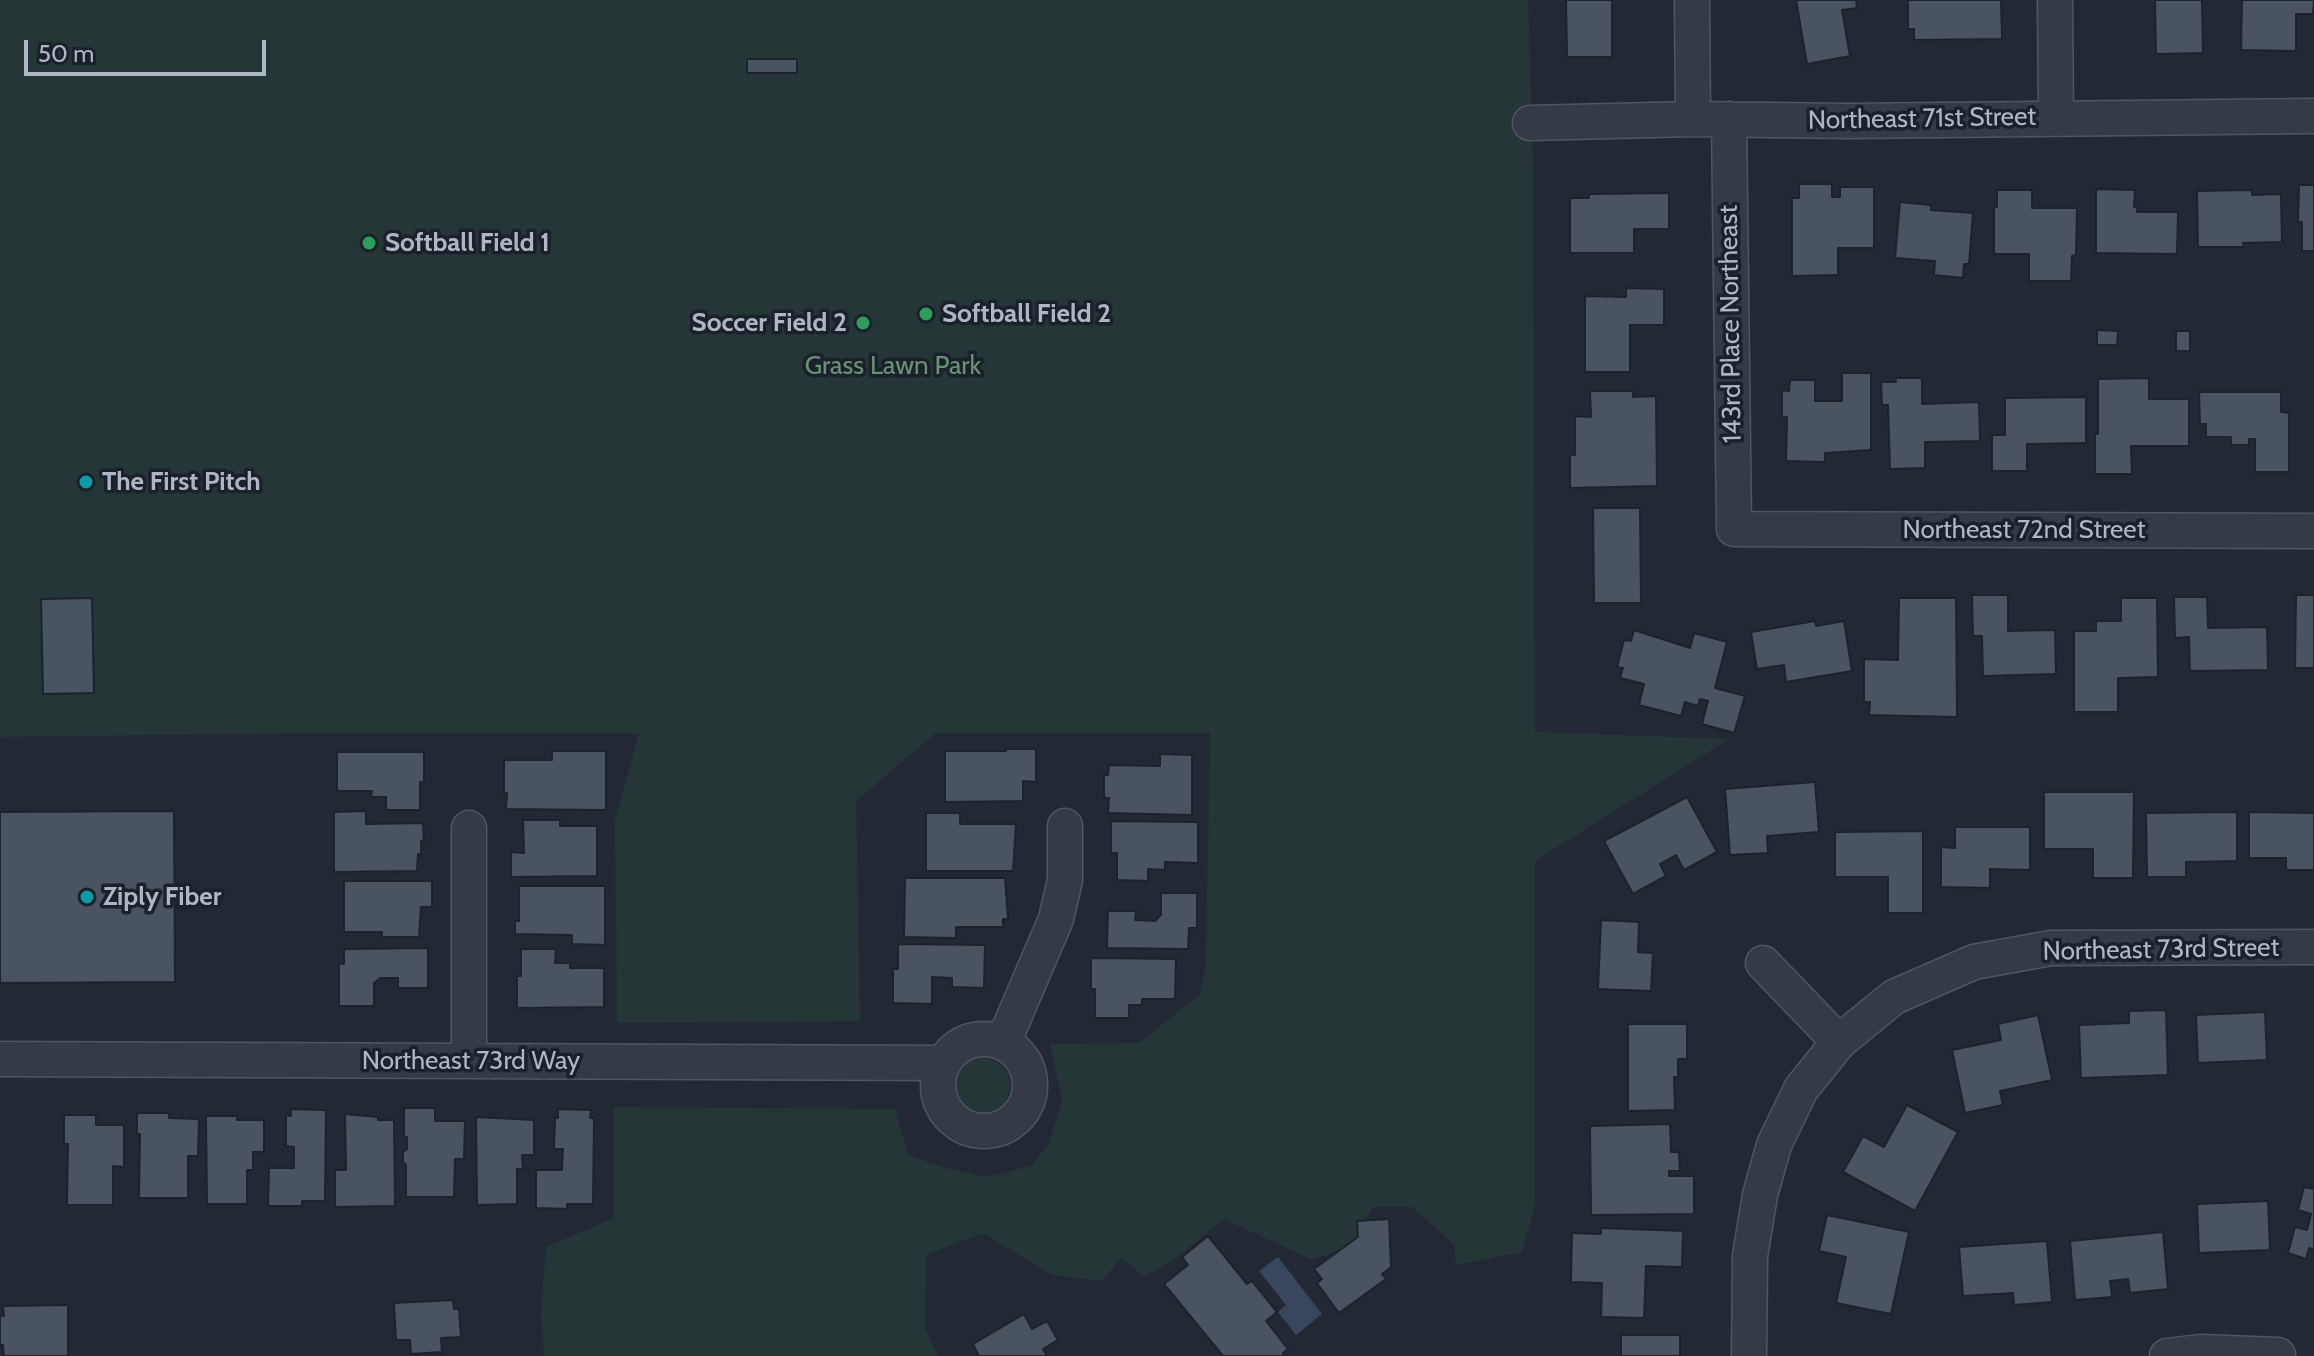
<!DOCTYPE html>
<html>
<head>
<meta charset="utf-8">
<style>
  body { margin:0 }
  #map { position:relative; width:2314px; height:1356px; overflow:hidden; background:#222935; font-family:Cabin,sans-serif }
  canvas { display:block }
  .scale { position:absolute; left:24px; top:40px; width:242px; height:36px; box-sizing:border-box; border:4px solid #afb6c3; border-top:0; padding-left:10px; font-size:24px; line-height:28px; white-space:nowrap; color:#afb6c3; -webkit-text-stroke:6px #1a212a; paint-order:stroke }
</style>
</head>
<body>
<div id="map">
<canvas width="2314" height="1356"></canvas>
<div class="scale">50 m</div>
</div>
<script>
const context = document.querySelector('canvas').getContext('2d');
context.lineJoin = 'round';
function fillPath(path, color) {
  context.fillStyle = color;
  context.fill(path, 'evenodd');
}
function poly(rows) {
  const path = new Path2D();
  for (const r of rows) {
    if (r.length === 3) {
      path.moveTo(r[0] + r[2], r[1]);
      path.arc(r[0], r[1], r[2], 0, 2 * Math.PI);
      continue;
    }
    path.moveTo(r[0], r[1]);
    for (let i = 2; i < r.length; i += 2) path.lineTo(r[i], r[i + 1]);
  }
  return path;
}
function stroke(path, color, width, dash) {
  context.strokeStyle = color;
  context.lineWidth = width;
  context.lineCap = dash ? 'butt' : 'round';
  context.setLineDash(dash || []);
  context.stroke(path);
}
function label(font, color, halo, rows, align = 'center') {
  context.font = font + ' Cabin,sans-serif';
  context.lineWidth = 7;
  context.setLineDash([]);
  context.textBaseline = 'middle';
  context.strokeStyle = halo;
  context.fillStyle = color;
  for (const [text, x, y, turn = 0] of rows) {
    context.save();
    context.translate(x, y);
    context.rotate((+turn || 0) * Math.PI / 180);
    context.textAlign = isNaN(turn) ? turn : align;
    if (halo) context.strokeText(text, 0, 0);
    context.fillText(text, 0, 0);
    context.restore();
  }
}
fillPath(poly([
  [0,0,1528,0,1533,169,1535,732,1729,739,1535,861,1535,1206,1522,1252,1456,1265,1455,1246,1412,1207,1372,1207,1356,1244,1312,1260,1224,1219,1175,1259,1144,1277,1121,1258,1102,1281,1052,1275,983,1233,926,1255,925,1327,938,1356,544,1356,541,1313,546,1247,614,1218,614,1107,895,1109,908,1155,945,1168,987,1177,1031,1166,1049,1143,1062,1100,1050,1044,1139,1043,1200,994,1206,964,1210,733,936,733,856,801,860,1021,617,1023,615,820,639,733,299,733,0,737],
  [982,1086,28]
]), '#253637');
fillPath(poly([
  [1278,1257,1322,1314,1296,1335,1278,1312,1286,1305,1259,1271]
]), '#38475d');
const building = poly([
  [1566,0,1612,0,1612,57,1567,57,1566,0],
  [1796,0,1856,0,1857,8,1842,10,1850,56,1807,64,1796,0],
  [1908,0,2001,0,2002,39,1914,40,1914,29,1908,29,1908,0],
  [2155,0,2202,0,2203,53,2156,54,2155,0],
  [2242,0,2314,0,2313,14,2296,14,2296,51,2241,50,2242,0],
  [747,59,797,59,797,73,747,73,747,59],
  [1799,184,1832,184,1832,197,1840,197,1840,187,1874,187,1874,248,1838,248,1838,275,1792,276,1792,198,1799,198,1799,184],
  [2299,185,2314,185,2314,251,2302,251,2302,222,2298,222,2299,185],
  [2096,189,2135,190,2134,207,2137,207,2137,212,2178,212,2177,254,2096,253,2096,189],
  [1997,190,2032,190,2032,208,2077,208,2076,255,2072,256,2071,281,2029,281,2029,254,1994,254,1994,207,1997,207,1997,190],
  [2252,190,2252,195,2281,194,2282,242,2243,243,2244,247,2198,247,2197,191,2252,190],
  [1669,193,1669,229,1634,229,1634,253,1570,253,1570,198,1589,198,1589,194,1669,193],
  [1900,202,1931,205,1931,210,1973,213,1969,264,1964,264,1963,278,1934,275,1935,261,1895,258,1900,202],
  [1626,288,1664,289,1664,325,1630,325,1630,372,1585,372,1585,296,1626,297,1626,288],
  [2097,330,2118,331,2117,345,2097,345,2097,330],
  [2176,331,2190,331,2190,351,2176,351,2176,331],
  [1842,373,1871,373,1871,450,1825,453,1825,462,1786,461,1787,417,1782,417,1782,390,1789,391,1790,380,1815,380,1815,401,1842,401,1842,373],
  [1895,378,1922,378,1922,404,1979,402,1980,441,1925,442,1925,468,1890,469,1888,405,1882,405,1881,382,1896,382,1895,378],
  [2149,378,2149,399,2189,399,2189,446,2131,446,2132,474,2095,474,2095,434,2098,434,2098,379,2149,378],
  [1590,391,1633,391,1633,397,1656,396,1657,486,1570,488,1570,455,1575,455,1575,416,1591,417,1590,391],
  [2199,392,2281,392,2281,412,2289,413,2289,472,2255,472,2255,439,2249,439,2249,445,2231,445,2231,437,2206,437,2206,424,2200,424,2199,392],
  [2086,397,2086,443,2027,444,2027,471,1992,471,1992,435,2005,435,2005,398,2086,397],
  [1593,508,1640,508,1641,603,1594,603,1593,508],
  [1972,595,2008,595,2008,631,2055,630,2056,674,1983,676,1982,636,1973,636,1972,595],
  [2296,595,2314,595,2314,668,2295,668,2296,595],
  [2174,597,2207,597,2208,628,2267,627,2268,670,2190,671,2189,637,2175,638,2174,597],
  [92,598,94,693,43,694,41,599,92,598],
  [1899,598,1956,598,1957,717,1869,715,1870,702,1864,702,1864,659,1898,660,1899,598],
  [2121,598,2157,598,2158,677,2118,678,2118,712,2074,712,2074,631,2096,631,2096,621,2121,621,2121,598],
  [1815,621,1816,626,1844,621,1852,671,1786,682,1784,665,1757,669,1751,632,1815,621],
  [1634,630,1690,648,1694,633,1727,642,1715,688,1745,696,1734,733,1702,724,1708,701,1700,699,1698,706,1685,702,1681,716,1639,705,1644,684,1620,678,1623,668,1617,667,1624,640,1631,641,1634,630],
  [1006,749,1036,749,1036,782,1023,781,1023,801,945,802,945,751,1006,751,1006,749],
  [552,751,606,751,606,810,506,809,507,793,504,793,504,760,552,760,552,751],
  [337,752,424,752,424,782,420,782,420,810,386,810,386,797,371,797,372,791,337,791,337,752],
  [1160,754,1192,755,1192,815,1108,813,1109,798,1104,798,1104,775,1108,775,1109,765,1160,766,1160,754],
  [1815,782,1819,832,1767,836,1768,853,1730,855,1725,789,1815,782],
  [2044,792,2134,792,2133,878,2093,878,2093,849,2044,849,2044,792],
  [1687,797,1717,852,1684,870,1676,855,1660,864,1666,876,1633,894,1604,841,1687,797],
  [174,811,175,982,0,983,0,812,174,811],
  [366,811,366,824,423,823,424,842,421,841,421,854,418,854,417,871,334,872,334,812,366,811],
  [2237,812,2237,861,2186,862,2186,877,2147,877,2146,813,2237,812],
  [2249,812,2314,813,2314,870,2286,870,2286,858,2249,858,2249,812],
  [926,813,960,813,960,824,1016,824,1013,871,926,871,926,813],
  [523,820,560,820,560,826,597,826,597,876,511,877,511,852,524,853,523,820],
  [1111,821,1198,822,1198,863,1165,862,1165,870,1148,869,1148,881,1117,880,1117,853,1111,853,1111,821],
  [1955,827,2030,827,2030,870,1990,869,1990,888,1941,887,1941,847,1955,848,1955,827],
  [1923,831,1923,913,1888,913,1888,877,1835,877,1835,832,1923,831],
  [905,878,1005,878,1008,919,1003,919,1003,927,956,927,956,938,904,937,905,878],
  [344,881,432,881,432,907,421,907,419,937,382,937,382,932,344,932,344,881],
  [519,886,605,886,605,945,572,944,572,935,515,934,515,921,519,921,519,886],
  [1161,893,1197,893,1197,928,1189,928,1188,949,1107,948,1108,911,1136,911,1135,920,1155,921,1161,915,1161,893],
  [1601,920,1639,922,1638,952,1653,953,1651,991,1598,989,1601,920],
  [898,944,985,945,984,988,952,987,952,978,932,977,932,1004,893,1003,893,969,898,969,898,944],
  [428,948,428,988,398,988,398,978,380,978,374,983,374,1006,339,1006,339,963,344,964,344,949,428,948],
  [521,949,556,949,555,963,570,963,570,968,604,968,604,1007,517,1008,517,976,521,976,521,949],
  [1091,958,1176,959,1175,999,1142,999,1142,1005,1129,1005,1129,1018,1095,1018,1095,989,1091,989,1091,958],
  [2166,1010,2168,1075,2081,1078,2079,1025,2129,1023,2129,1011,2166,1010],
  [2265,1012,2267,1060,2198,1063,2196,1015,2265,1012],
  [2038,1015,2052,1080,2000,1091,2003,1105,1965,1113,1952,1050,2001,1040,1998,1024,2038,1015],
  [1628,1024,1687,1024,1687,1059,1678,1059,1678,1077,1674,1077,1675,1110,1628,1111,1628,1024],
  [1907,1105,1958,1132,1915,1211,1843,1172,1863,1136,1884,1147,1907,1105],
  [404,1108,435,1108,435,1121,465,1121,464,1159,455,1159,454,1197,406,1197,406,1165,403,1162,403,1152,407,1149,407,1137,404,1137,404,1108],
  [291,1109,326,1110,325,1201,302,1201,302,1206,268,1206,269,1168,294,1168,294,1147,286,1146,286,1115,291,1116,291,1109],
  [558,1109,591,1110,590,1118,594,1118,593,1204,567,1204,567,1209,536,1208,536,1170,562,1170,563,1149,554,1149,555,1118,558,1118,558,1109],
  [137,1113,169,1113,169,1118,199,1119,198,1156,188,1156,188,1198,139,1198,140,1134,137,1134,137,1113],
  [345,1114,378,1117,378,1120,394,1120,395,1206,335,1207,335,1170,346,1170,345,1114],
  [64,1115,96,1115,96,1125,124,1125,124,1167,113,1166,113,1205,67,1205,68,1144,64,1144,64,1115],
  [206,1116,237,1116,237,1120,264,1120,264,1152,253,1152,253,1170,247,1170,247,1204,207,1204,206,1116],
  [476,1117,534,1120,534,1155,522,1155,523,1169,517,1169,517,1204,477,1205,476,1117],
  [1670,1124,1671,1152,1679,1152,1680,1171,1669,1171,1669,1176,1694,1176,1694,1214,1591,1215,1590,1126,1670,1124],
  [2304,1187,2314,1189,2314,1250,2309,1248,2306,1259,2288,1253,2295,1227,2307,1230,2311,1214,2298,1210,2304,1187],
  [2268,1201,2270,1250,2199,1253,2197,1204,2268,1201],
  [1827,1215,1909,1232,1891,1314,1836,1303,1846,1257,1819,1251,1827,1215],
  [1389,1219,1391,1267,1382,1274,1386,1279,1339,1313,1317,1283,1322,1279,1314,1269,1358,1237,1357,1221,1389,1219],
  [1601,1228,1683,1231,1682,1267,1646,1266,1644,1318,1601,1317,1602,1283,1571,1282,1572,1233,1601,1234,1601,1228],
  [2163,1232,2168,1289,2130,1293,2128,1279,2110,1281,2112,1297,2075,1300,2070,1241,2163,1232],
  [1208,1236,1247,1284,1252,1281,1277,1312,1266,1321,1288,1349,1283,1353,1284,1356,1223,1356,1164,1284,1188,1265,1182,1257,1208,1236],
  [2047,1241,2052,1302,2014,1305,2013,1293,1963,1296,1959,1247,2047,1241],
  [453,1300,454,1309,459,1309,461,1337,441,1338,442,1352,411,1354,410,1340,396,1340,394,1303,453,1300],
  [68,1305,68,1356,4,1356,3,1345,0,1345,0,1316,4,1316,3,1306,68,1305],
  [1024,1314,1032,1329,1047,1321,1058,1340,1043,1349,1047,1356,979,1356,973,1344,1024,1314],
  [1621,1335,1680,1335,1680,1356,1621,1356,1621,1335]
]);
fillPath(building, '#4a5361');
stroke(building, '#1c232c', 2);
const minor = poly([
  [1692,0,1693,119],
  [2055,0,2056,118],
  [1729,119,1734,529,2314,531],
  [1530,123,1693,119,1848,121,2314,116],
  [469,828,469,1061],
  [984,1085,46],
  [1839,1042,1894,997,1974,962,2051,948,2314,947],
  [1003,1043,1056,919,1065,880,1065,826],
  [0,1059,943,1063],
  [1749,1356,1750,1256,1760,1195,1774,1145,1801,1089,1839,1042,1763,963],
  [2167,1356,2200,1352,2278,1355]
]);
stroke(minor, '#4f5661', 37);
stroke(minor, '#353b46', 34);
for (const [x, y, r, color] of [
  [369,243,8,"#2e9e5b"],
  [926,314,8,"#2e9e5b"],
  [863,323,8,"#2e9e5b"],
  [86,482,8,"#0f9aa8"],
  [87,897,8,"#0f9aa8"]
]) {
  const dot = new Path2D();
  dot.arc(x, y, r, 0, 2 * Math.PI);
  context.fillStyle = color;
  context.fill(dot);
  stroke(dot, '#1a212a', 3);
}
label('26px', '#afb6c3', '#1a212a', [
  ["Northeast 71st Street",1922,119,-1],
  ["143rd Place Northeast",1731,324,-91],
  ["Northeast 72nd Street",2024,530],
  ["Northeast 73rd Street",2161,950,-1],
  ["Northeast 73rd Way",471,1061]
]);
label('bold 26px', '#afb6c3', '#1a212a', [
  ["Softball Field 1",385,243],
  ["Softball Field 2",942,314],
  ["Soccer Field 2",847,323,"right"],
  ["The First Pitch",102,482],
  ["Ziply Fiber",103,897]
], 'left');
label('26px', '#699173', '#1a212a', [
  ["Grass Lawn Park",893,366]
]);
</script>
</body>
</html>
